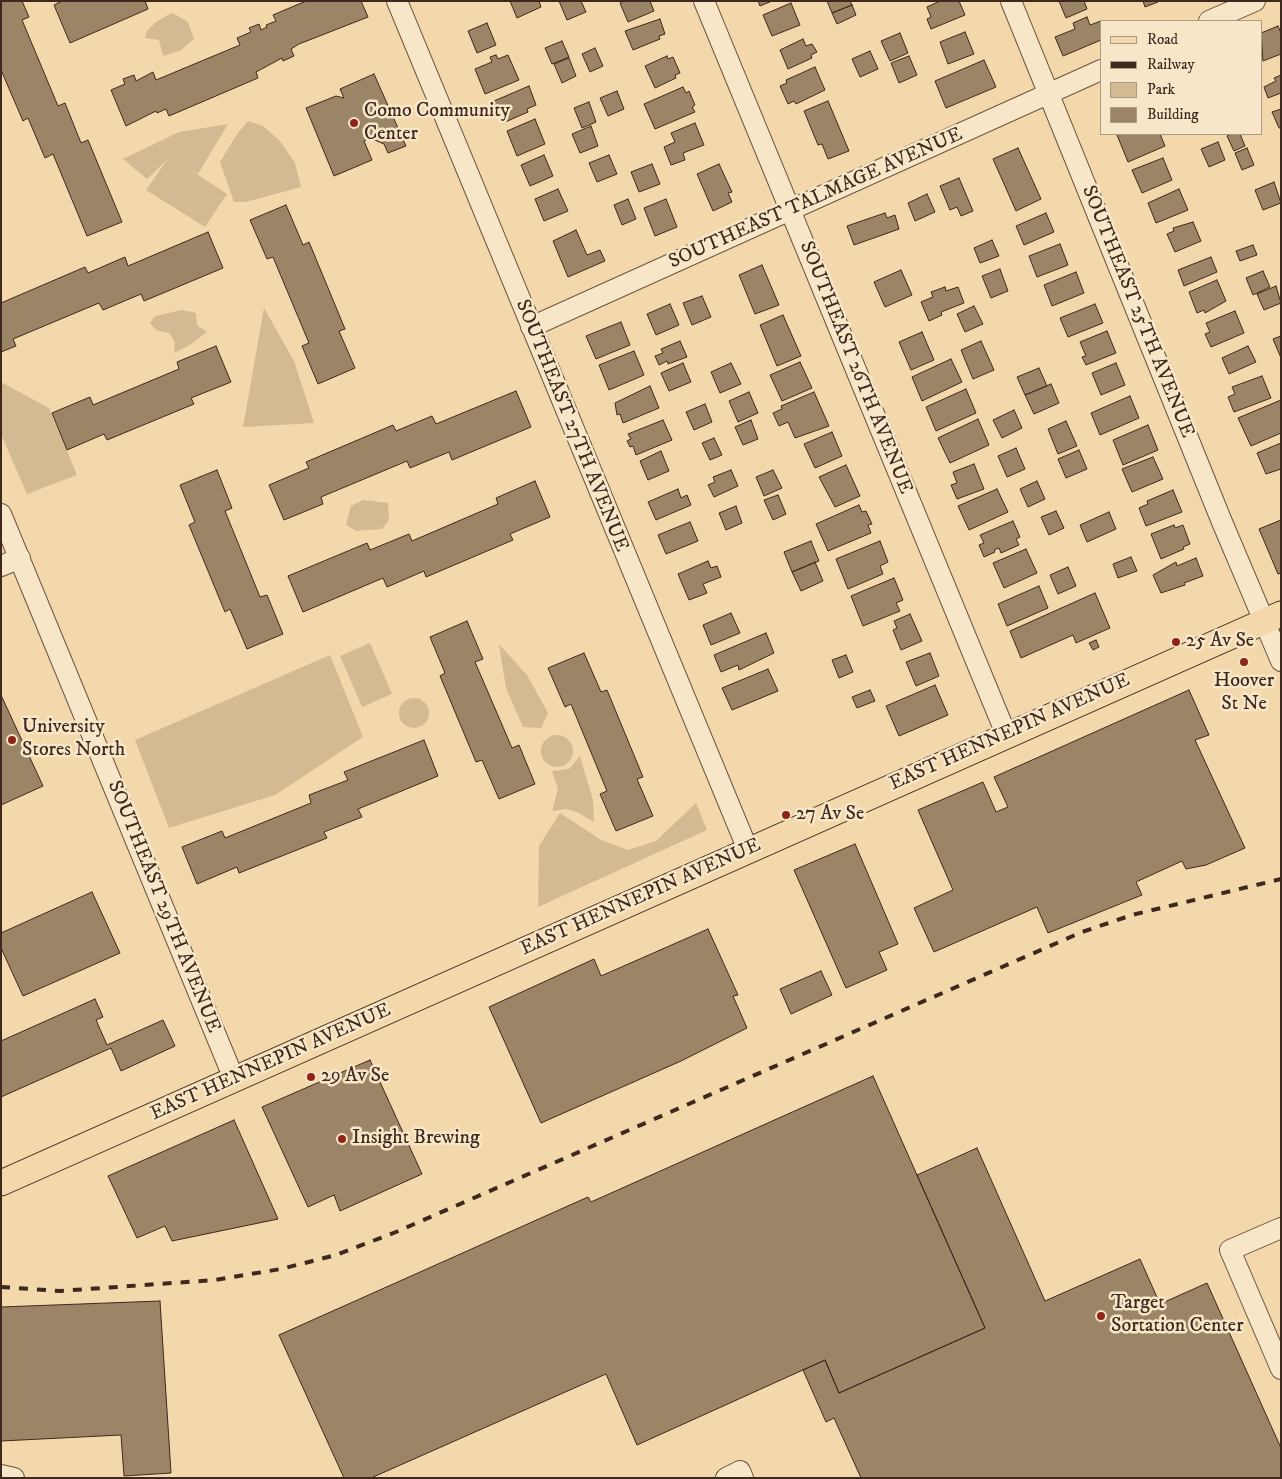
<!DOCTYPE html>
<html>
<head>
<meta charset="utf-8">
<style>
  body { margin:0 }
  #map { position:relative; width:1282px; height:1479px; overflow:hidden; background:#f2d8aa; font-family:"IM FELL DW Pica",serif }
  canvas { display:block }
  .frame { position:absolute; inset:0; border:2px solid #3f281e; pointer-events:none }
  .legend { position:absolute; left:1100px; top:20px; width:162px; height:115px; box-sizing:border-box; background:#f7e6c8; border:1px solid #ad9a84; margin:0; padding:6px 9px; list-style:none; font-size:15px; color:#3f281e }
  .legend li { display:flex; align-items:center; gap:10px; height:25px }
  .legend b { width:25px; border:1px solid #ad9a84 }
</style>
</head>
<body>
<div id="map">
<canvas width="1282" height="1479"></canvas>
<div class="frame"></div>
<ul class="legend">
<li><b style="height:6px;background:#f2d8aa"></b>Road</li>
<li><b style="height:6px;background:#3f281e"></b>Railway</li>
<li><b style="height:14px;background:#d4ba92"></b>Park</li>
<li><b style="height:14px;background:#9c8467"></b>Building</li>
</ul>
</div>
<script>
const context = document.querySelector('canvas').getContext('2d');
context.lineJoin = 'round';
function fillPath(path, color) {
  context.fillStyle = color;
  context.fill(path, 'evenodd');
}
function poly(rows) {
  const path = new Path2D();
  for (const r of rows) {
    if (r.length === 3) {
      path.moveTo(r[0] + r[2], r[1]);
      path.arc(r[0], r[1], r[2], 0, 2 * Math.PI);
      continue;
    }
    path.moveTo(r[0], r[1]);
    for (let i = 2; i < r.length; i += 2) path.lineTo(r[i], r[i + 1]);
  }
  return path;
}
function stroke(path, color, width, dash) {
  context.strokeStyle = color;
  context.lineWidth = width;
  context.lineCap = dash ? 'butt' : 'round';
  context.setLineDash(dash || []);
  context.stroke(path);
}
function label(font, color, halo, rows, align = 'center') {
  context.font = font + ' "IM FELL DW Pica",serif';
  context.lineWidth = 5;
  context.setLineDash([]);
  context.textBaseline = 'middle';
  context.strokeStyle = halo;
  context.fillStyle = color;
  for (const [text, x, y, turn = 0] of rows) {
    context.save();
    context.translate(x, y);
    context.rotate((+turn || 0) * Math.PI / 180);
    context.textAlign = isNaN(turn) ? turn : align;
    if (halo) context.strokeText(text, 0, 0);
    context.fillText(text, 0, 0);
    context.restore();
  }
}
fillPath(poly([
  [172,13,188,22,194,39,181,50,163,56,159,40,145,38,147,31,156,22],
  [248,121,263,126,280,141,295,163,301,187,246,202,234,202,220,162,237,134],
  [228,124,198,174,183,165,227,194,205,227,146,190,167,160,147,179,123,159,179,132],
  [264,308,294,361,314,423,243,427],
  [182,310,196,313,197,325,207,332,190,345,174,353,175,342,169,333,156,330,150,323,155,316],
  [1,382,49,408,77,475,27,494,1,434],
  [363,500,388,503,389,520,382,529,356,531,346,525,351,506],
  [370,643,392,694,362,707,340,656],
  [499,644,527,675,548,713,541,728,523,727,506,688],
  [330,655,363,737,275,795,169,828,135,740],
  [414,713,15],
  [557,751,16],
  [580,756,593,800,594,822,577,812,566,809,552,811,558,789,552,771,569,769],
  [696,803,707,830,538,907,539,846,560,813,601,840,628,850,656,841]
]), '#d4ba92');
const building = poly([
  [1,1,22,1,29,17,22,20,58,106,65,103,81,143,88,140,122,222,87,236,53,154,45,158,28,118,23,121,1,70,1,1],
  [62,1,145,1,148,9,70,43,54,5,62,1],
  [306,1,361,1,368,17,299,44,291,49,294,56,283,61,282,58,256,72,258,78,169,116,166,109,157,113,156,111,126,126,111,90,125,84,123,79,134,75,136,81,153,72,156,80,240,45,237,38,251,32,249,28,259,24,261,30,267,27,266,25,276,21,273,15,306,1],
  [510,1,539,1,541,7,517,18,510,1],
  [559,1,581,1,586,12,567,20,559,1],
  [624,1,650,1,654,11,628,22,620,3,624,1],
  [758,1,772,1,760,6,758,1],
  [827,1,850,1,852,5,832,13,827,1],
  [940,1,959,1,965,15,931,29,927,19,931,17,927,7,940,1],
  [1059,1,1084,1,1087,9,1066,18,1059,1],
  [1143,1,1158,1,1158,2,1145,7,1143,1],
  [791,3,800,25,772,36,763,15,791,3],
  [852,5,856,15,837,24,832,13,852,5],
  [1087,17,1090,25,1101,21,1101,40,1063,56,1055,37,1075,29,1073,23,1087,17],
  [660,19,665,34,659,36,660,39,633,50,625,31,660,19],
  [487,23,496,45,477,53,468,31,487,23],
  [1278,26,1281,33,1281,54,1263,61,1261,33,1278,26],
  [965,32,974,54,948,64,940,42,965,32],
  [900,33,908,53,890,61,881,41,900,33],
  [803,39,806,46,812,44,817,52,811,55,812,58,788,69,780,50,803,39],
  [562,41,569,57,552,64,545,48,562,41],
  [595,48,603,66,590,72,582,54,595,48],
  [870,51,878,69,860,77,852,59,870,51],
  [496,55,498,59,508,55,519,80,485,94,475,69,492,62,490,57,496,55],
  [667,56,668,59,673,57,680,73,675,75,676,78,655,88,645,66,667,56],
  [909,56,917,75,899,83,891,63,909,56],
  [569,58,576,76,562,83,554,64,569,58],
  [984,60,996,87,946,108,935,81,984,60],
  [815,67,825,90,796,104,794,101,788,104,780,86,787,83,786,80,815,67],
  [374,74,406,146,388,153,384,144,370,138,364,141,372,160,334,176,306,108,336,96,344,98,340,89,374,74],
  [1281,75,1281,93,1268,98,1264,87,1276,81,1274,78,1281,75],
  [529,86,536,105,527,109,528,112,503,123,494,101,529,86],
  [683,87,686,93,689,91,695,105,692,107,695,112,655,129,644,104,683,87],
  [617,91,624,109,608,116,600,98,617,91],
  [828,101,849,151,828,159,822,144,818,145,804,111,828,101],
  [589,102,596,122,582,128,574,108,589,102],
  [1281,109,1281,128,1279,128,1272,112,1281,109],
  [535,119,545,144,517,156,507,131,535,119],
  [695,123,704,145,683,153,685,160,671,165,664,147,675,142,671,133,695,123],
  [591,126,598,146,580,153,572,134,591,126],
  [1120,134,1160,134,1165,146,1128,162,1117,135,1120,134],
  [1231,134,1240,134,1245,146,1234,151,1227,136,1231,134],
  [1218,142,1225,160,1209,167,1201,149,1218,142],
  [1018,148,1041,199,1016,211,993,159,1018,148],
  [1247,148,1254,165,1242,170,1235,153,1247,148],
  [544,155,553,176,530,186,521,165,544,155],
  [609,155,617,174,597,182,589,163,609,155],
  [1163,158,1172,180,1142,193,1132,170,1163,158],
  [652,164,660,184,639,192,631,172,652,164],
  [719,164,732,192,728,193,732,202,713,211,697,174,719,164],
  [959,178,973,211,961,216,957,207,950,210,940,186,959,178],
  [1274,182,1281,203,1263,210,1255,190,1274,182],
  [558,189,568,211,544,221,535,199,558,189],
  [1179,189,1188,210,1156,223,1148,203,1179,189],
  [927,194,935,212,915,221,908,203,927,194],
  [628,199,636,219,622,225,614,205,628,199],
  [666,199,677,227,655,236,644,208,666,199],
  [286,205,303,245,309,242,345,329,339,331,355,368,318,384,302,346,309,343,273,257,267,259,250,220,286,205],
  [885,213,887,218,895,215,899,229,854,245,847,226,885,213],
  [1046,213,1054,232,1024,245,1016,226,1046,213],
  [1193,222,1201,241,1175,252,1167,234,1174,231,1173,228,1193,222],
  [576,230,587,255,600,250,605,261,568,277,553,241,576,230],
  [208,232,223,268,144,301,141,294,103,310,99,303,13,339,16,346,1,352,1,303,85,267,88,273,125,257,128,266,208,232],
  [992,240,999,256,980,263,974,248,992,240],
  [1060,244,1068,265,1037,277,1029,256,1060,244],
  [1253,245,1257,255,1240,261,1236,251,1253,245],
  [1211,257,1217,272,1184,286,1178,270,1211,257],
  [762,265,779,305,755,314,739,275,762,265],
  [1000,269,1008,291,991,298,982,276,1000,269],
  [901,270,912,295,885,307,874,282,901,270],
  [1263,271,1270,287,1253,295,1246,278,1263,271],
  [1076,272,1084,293,1052,306,1044,285,1076,272],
  [1217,280,1226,301,1205,313,1204,310,1197,313,1189,292,1217,280],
  [1276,286,1281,303,1264,310,1257,294,1276,286],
  [945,287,946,291,958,287,964,303,941,312,942,315,929,321,921,302,933,297,931,292,945,287],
  [702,296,711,317,692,325,683,303,702,296],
  [670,304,679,325,656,335,647,314,670,304],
  [1095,304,1103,323,1068,337,1060,318,1095,304],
  [974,306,983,324,965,332,957,314,974,306],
  [1235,311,1244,333,1211,347,1205,334,1210,332,1206,323,1235,311],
  [783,315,801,356,777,366,760,325,783,315],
  [621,322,630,345,596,359,586,336,621,322],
  [1107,331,1116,353,1086,365,1082,357,1086,356,1080,342,1107,331],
  [922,332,934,360,911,370,899,342,922,332],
  [1281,336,1281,358,1273,339,1281,336],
  [680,341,687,357,668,364,667,361,659,365,655,356,663,353,661,349,680,341],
  [981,341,994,370,973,379,961,350,981,341],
  [216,346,231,382,191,398,194,404,107,440,104,434,67,450,52,413,90,397,93,405,179,369,177,362,216,346],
  [1248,346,1256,362,1229,374,1222,358,1248,346],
  [634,351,644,375,609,390,599,365,634,351],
  [951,359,962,382,922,401,912,377,951,359],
  [800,362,812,388,782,401,770,375,800,362],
  [683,363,691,382,669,391,661,373,683,363],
  [731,363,741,384,720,393,711,372,731,363],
  [1116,363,1125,385,1101,395,1092,373,1116,363],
  [1039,368,1047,386,1025,395,1017,377,1039,368],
  [1262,376,1271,398,1234,412,1228,397,1235,394,1232,387,1262,376],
  [1051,384,1059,403,1034,414,1025,395,1051,384],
  [650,386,659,408,623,423,620,414,617,415,615,403,650,386],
  [966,389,976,413,936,431,926,407,966,389],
  [516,391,531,427,452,460,449,452,410,468,407,461,321,497,323,504,284,520,269,485,309,468,306,462,393,425,396,431,432,416,436,424,516,391],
  [749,392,758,413,738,422,729,401,749,392],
  [814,392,829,426,795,438,788,422,779,426,773,413,782,409,781,406,814,392],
  [1130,396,1139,418,1100,435,1091,413,1130,396],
  [1281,400,1281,433,1251,446,1238,418,1281,400],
  [705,404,712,422,694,430,686,412,705,404],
  [1014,410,1022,428,1002,438,993,420,1014,410],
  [978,419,989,445,950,463,938,438,978,419],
  [663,420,672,440,636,455,633,446,630,447,627,441,631,439,628,434,663,420],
  [751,420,758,439,743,445,735,427,751,420],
  [1066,421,1077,446,1058,454,1048,429,1066,421],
  [1148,425,1158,450,1123,465,1113,440,1148,425],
  [832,432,842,456,815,468,804,444,832,432],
  [714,438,722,455,710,460,702,443,714,438],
  [1281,443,1281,469,1266,474,1257,453,1281,443],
  [1016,448,1025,469,1007,477,998,456,1016,448],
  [1079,450,1087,469,1066,478,1058,459,1079,450],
  [661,451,669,471,648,480,640,461,661,451],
  [1153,457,1163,479,1132,492,1122,469,1153,457],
  [974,464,984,489,957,499,951,485,957,483,953,472,974,464],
  [846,465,860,496,835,507,819,477,846,465],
  [217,470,232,508,225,511,260,597,267,595,283,634,247,649,230,609,225,612,189,525,195,522,180,485,217,470],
  [731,470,738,486,714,497,708,485,715,482,713,477,731,470],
  [773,470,782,488,764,496,756,477,773,470],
  [535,481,550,517,510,534,513,540,426,577,424,571,387,587,383,578,303,612,288,576,367,543,370,550,409,534,412,541,498,504,496,498,535,481],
  [1037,481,1045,499,1028,507,1020,489,1037,481],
  [678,489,681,498,687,495,691,505,656,520,648,502,678,489],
  [997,489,1008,512,969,530,958,506,997,489],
  [1173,490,1182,512,1146,526,1139,508,1148,504,1147,501,1173,490],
  [778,495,786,514,773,520,764,500,778,495],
  [859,505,862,512,866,511,872,524,868,525,871,533,828,551,816,524,859,505],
  [736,506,742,523,726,530,719,513,736,506],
  [1056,511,1064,528,1049,535,1041,517,1056,511],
  [1109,512,1116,529,1087,542,1080,525,1109,512],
  [1281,520,1281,573,1278,574,1259,529,1281,520],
  [1013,521,1020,537,1016,539,1019,545,1001,553,999,548,994,550,995,552,984,557,979,545,984,543,980,535,1013,521],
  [690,522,698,541,666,554,658,535,690,522],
  [1174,525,1175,528,1183,525,1190,544,1183,547,1184,549,1161,559,1151,534,1174,525],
  [811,541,819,561,792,572,784,552,811,541],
  [880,541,888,562,880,566,883,574,848,589,836,559,880,541],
  [1026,549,1037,573,1004,588,993,563,1026,549],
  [1131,557,1137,571,1118,578,1113,564,1131,557],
  [1196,558,1203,576,1184,583,1185,585,1161,593,1153,575,1176,562,1177,566,1196,558],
  [708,561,711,568,717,566,721,577,703,584,707,593,689,600,678,574,708,561],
  [815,562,823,581,801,591,792,572,815,562],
  [1068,567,1076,586,1058,594,1050,575,1068,567],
  [894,578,903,600,896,603,900,611,863,626,851,596,894,578],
  [1039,586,1048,608,1007,626,998,604,1039,586],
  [1095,593,1110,628,1076,643,1073,635,1021,658,1010,631,1095,593],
  [731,613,740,633,711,645,703,625,731,613],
  [910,614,922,641,901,650,893,630,897,628,894,621,910,614],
  [467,621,483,659,475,662,512,748,519,745,535,784,499,799,482,760,476,762,440,676,445,673,430,637,467,621],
  [766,633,774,653,739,670,738,665,721,672,714,655,766,633],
  [1096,640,1099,647,1093,650,1089,643,1096,640],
  [584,653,601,692,607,690,643,777,637,779,653,816,616,831,600,794,607,791,571,704,565,707,548,668,584,653],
  [930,653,939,676,916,686,906,662,930,653],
  [846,655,853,672,839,678,832,660,846,655],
  [768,669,778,691,732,710,722,688,768,669],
  [935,685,948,715,899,736,886,706,935,685],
  [870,690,875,701,857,708,852,697,870,690],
  [1189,690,1209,735,1195,740,1245,848,1206,865,1186,869,1182,861,1136,882,1142,895,1048,933,1037,907,934,952,914,908,953,890,918,810,983,782,996,812,1008,807,994,777,1189,690],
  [1,695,43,786,1,805,1,695],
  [424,740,438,776,358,809,362,817,324,832,327,838,239,873,237,867,197,884,182,847,222,831,225,838,311,803,309,795,348,780,344,772,424,740],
  [855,844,898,944,879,952,887,970,846,988,794,870,855,844],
  [92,892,120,953,23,996,1,948,1,933,92,892],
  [708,929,738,995,733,996,747,1028,681,1061,541,1123,489,1007,594,959,601,976,708,929],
  [821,971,832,995,791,1014,780,989,821,971],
  [95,999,103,1017,96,1020,107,1045,163,1020,175,1046,121,1071,111,1048,1,1097,1,1041,95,999],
  [370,1060,422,1174,340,1211,334,1195,308,1207,262,1107,370,1060],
  [873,1076,985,1328,839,1393,825,1360,637,1445,606,1374,371,1478,344,1478,279,1335,588,1197,591,1202,873,1076],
  [234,1120,278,1219,172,1241,165,1226,137,1238,108,1176,234,1120],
  [977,1148,1045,1301,1140,1259,1160,1304,1207,1283,1281,1448,1281,1478,861,1478,834,1418,826,1422,803,1370,825,1360,839,1393,985,1328,917,1175,977,1148],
  [160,1301,171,1473,124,1476,121,1435,1,1441,1,1307,160,1301]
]);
fillPath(building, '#9c8467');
stroke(building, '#3f281e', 1);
const minor = poly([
  [397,1,748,850],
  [704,1,1006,734],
  [1011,1,1222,522,1281,661],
  [1209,21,1255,1],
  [531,327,1101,70],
  [1,514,234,1079],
  [1,566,20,558],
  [1281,1228,1230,1250,1281,1369],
  [1,1475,14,1478],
  [726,1478,740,1471,743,1478]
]);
const major = poly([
  [1,1183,1281,614]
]);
stroke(minor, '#6c5441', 22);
stroke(major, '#3f281e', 27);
stroke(minor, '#f7e6c8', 20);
stroke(major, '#f2d8aa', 25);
stroke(poly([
  [1,1287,60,1291,215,1280,281,1269,336,1255,396,1232,1082,932,1132,915,1281,879]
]), '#3f281e', 4, [9, 9]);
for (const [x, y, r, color] of [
  [354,123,5,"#8f2418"],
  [1176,642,5,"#8f2418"],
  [1244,662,5,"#8f2418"],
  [12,740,5,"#8f2418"],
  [786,815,5,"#8f2418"],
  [311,1077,5,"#8f2418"],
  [342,1139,5,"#8f2418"],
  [1101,1316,5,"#8f2418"]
]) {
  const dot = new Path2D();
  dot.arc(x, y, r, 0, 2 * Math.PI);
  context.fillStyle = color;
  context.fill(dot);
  stroke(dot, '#f7e6c8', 2);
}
label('20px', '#3f281e', '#f7e6c8', [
  ["Como Community",364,112],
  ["Center",364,135],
  ["25 Av Se",1186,642],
  ["Hoover",1244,682,"center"],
  ["St Ne",1244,705,"center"],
  ["University",22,728],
  ["Stores North",22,751],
  ["27 Av Se",796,815],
  ["29 Av Se",321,1077],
  ["Insight Brewing",352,1139],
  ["Target",1111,1304],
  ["Sortation Center",1111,1327]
], 'left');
label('20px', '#3f281e', '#f7e6c8', [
  ["SOUTHEAST TALMAGE AVENUE",816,199,-24],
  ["SOUTHEAST 25TH AVENUE",1137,312,68],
  ["SOUTHEAST 26TH AVENUE",855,368,68],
  ["SOUTHEAST 27TH AVENUE",571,426,68],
  ["EAST HENNEPIN AVENUE",1010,733,-24],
  ["EAST HENNEPIN AVENUE",641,898,-24],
  ["SOUTHEAST 29TH AVENUE",163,907,68],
  ["EAST HENNEPIN AVENUE",271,1063,-24]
]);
</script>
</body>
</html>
